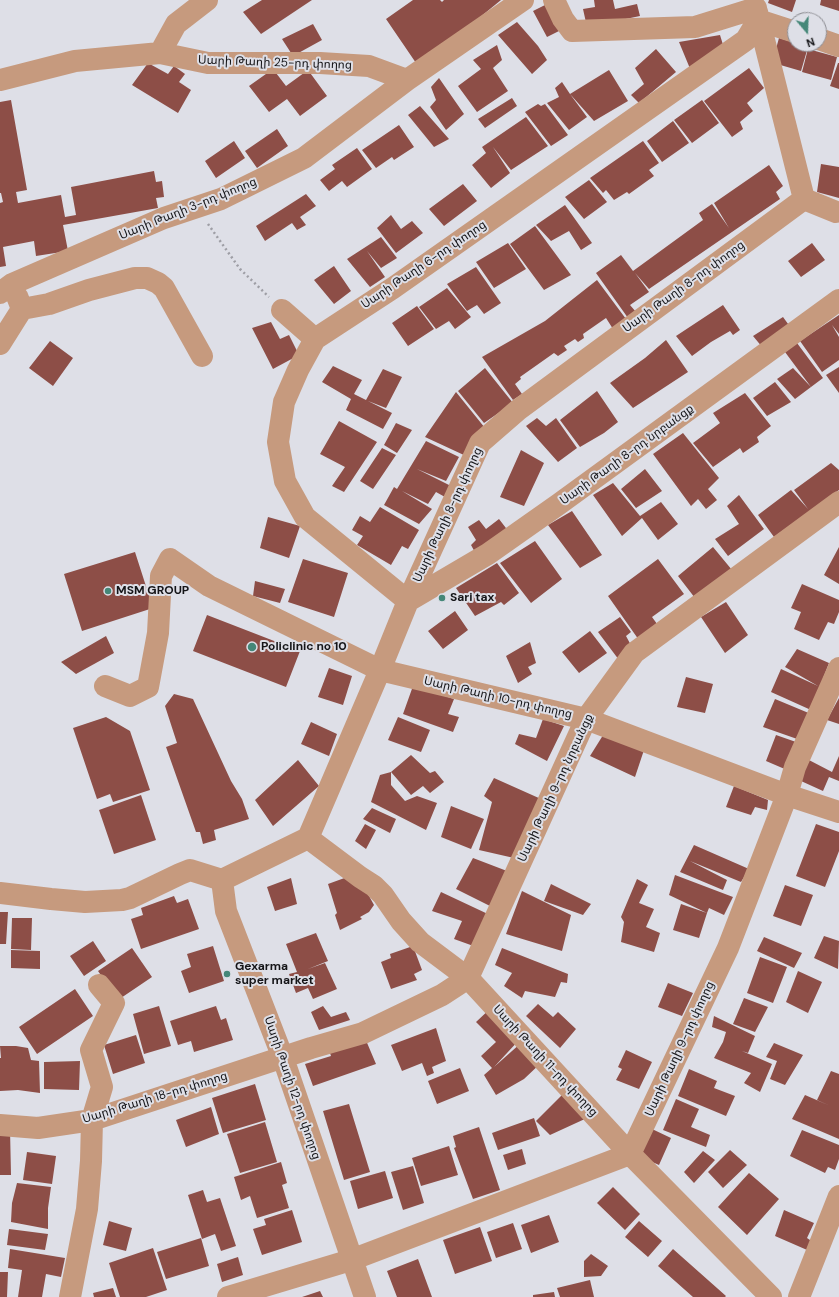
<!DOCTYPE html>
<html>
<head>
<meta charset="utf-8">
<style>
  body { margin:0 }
  #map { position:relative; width:839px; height:1297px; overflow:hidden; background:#dedfe7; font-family:"DM Sans",sans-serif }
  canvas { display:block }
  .north { position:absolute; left:787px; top:12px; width:40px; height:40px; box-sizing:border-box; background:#dedfe7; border:1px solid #8e8e94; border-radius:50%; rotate:161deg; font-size:11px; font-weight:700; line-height:16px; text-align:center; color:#151518 }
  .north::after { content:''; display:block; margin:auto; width:14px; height:18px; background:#458778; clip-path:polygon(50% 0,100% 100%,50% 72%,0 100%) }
</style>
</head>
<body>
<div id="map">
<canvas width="839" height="1297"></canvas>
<div class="north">N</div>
</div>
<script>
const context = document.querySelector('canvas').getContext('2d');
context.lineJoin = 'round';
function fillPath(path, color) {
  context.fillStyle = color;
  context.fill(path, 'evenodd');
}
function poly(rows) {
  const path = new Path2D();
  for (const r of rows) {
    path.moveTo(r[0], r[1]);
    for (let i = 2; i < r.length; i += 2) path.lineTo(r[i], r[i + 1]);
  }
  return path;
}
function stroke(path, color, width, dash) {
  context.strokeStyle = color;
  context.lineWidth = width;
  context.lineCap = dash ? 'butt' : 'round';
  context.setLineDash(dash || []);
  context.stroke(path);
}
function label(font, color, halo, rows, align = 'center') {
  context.font = font + ' "DM Sans","Noto Sans Armenian",sans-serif';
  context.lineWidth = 4;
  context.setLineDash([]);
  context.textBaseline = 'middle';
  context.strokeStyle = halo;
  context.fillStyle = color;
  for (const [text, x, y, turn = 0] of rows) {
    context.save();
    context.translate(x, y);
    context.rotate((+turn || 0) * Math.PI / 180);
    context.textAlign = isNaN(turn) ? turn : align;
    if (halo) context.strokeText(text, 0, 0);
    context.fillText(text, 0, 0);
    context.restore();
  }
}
fillPath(poly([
  [262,0,312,0,261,34,243,12],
  [413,0,440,0,442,2,444,0,501,0,462,32,416,63,386,19],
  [594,0,613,0,615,9,637,4,640,16,587,27,583,9,595,7],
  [769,0,796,0,792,12,768,3],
  [821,0,839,0,839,11,820,5],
  [547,4,561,30,547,37,533,11],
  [517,22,538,46,547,60,532,74,498,35],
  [313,24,322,40,293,56,282,39],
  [720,35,724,48,691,71,679,42],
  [779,38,795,43,795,44,808,47,801,71,777,64,774,56],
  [497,45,502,60,493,68,508,91,477,112,458,86,481,69,473,60],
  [656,49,676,72,639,103,631,95,644,84,635,68],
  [808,49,837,57,831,80,802,72],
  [148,63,168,74,174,66,185,74,179,82,191,90,178,113,132,85],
  [838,63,839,63,839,89,830,86],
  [749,68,764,88,747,103,753,111,740,122,743,129,732,137,704,101],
  [273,69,286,86,308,70,327,96,300,116,287,99,269,112,249,86],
  [609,70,628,101,594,121,570,94,587,117,569,130,547,103,559,97,555,88,562,82,570,94],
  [439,78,464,114,446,130,430,107,436,100,431,87],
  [512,98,517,106,485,128,478,119],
  [11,100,27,190,16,192,18,203,61,195,65,217,76,215,71,187,154,171,156,182,162,181,164,197,156,198,158,208,63,225,68,251,36,256,34,241,3,247,6,266,0,267,0,203,3,202,1,193,0,193,0,102],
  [702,100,719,123,692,143,674,120],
  [538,104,541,106,545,104,568,135,551,146,525,112],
  [420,106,449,139,434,147,408,115],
  [526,117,548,146,511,170,493,147,510,173,491,188,472,165,486,153,482,147],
  [673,121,689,143,662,162,647,141],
  [399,125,414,147,394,160,392,157,376,168,362,150],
  [277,129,288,146,257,168,245,151],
  [234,141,245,158,216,178,205,161],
  [643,141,659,163,649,170,654,176,629,194,627,192,614,200,606,190,603,193,590,178],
  [357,148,372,169,347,187,342,181,329,191,320,180,335,169,332,165],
  [821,164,839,167,839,198,817,192],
  [769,165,783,186,776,192,780,199,649,289,635,273,649,292,630,305,636,312,628,318,596,273,621,255,633,271,703,220,699,213,712,204,729,228,714,203],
  [589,180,607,202,584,219,565,197],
  [463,184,477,201,444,226,429,209],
  [306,194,316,206,300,217,306,225,297,230,292,223,265,241,256,226],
  [565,205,592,243,581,250,569,231,551,241,536,225],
  [391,215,401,229,412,221,423,233,396,253,377,228],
  [535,226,571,275,544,290,510,244],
  [381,237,397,258,381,268,367,251,385,277,370,287,347,259],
  [508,243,526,269,494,288,476,262],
  [812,243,825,260,801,277,788,261],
  [334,266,351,291,334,304,314,280],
  [476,267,501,303,484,314,477,305,467,311,447,284],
  [597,280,626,319,613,329,606,318,583,334,584,338,578,342,575,339,564,346,567,350,558,356,554,353,520,377,521,379,515,384,522,394,513,400,482,357,545,321],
  [447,288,471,317,455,329,449,321,436,329,419,307],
  [723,305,740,330,733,335,730,331,711,342,692,356,676,336],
  [417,306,434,329,408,346,392,323],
  [839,315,839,334,832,325,839,337,839,360,822,372,800,341],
  [783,317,791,328,763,348,753,336],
  [271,322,280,339,289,335,299,355,273,369,252,328],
  [666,340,688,372,633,408,610,383,645,358],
  [50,341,73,358,53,386,29,368],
  [797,343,823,378,795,399,777,379,793,368,811,387,785,352],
  [333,366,362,380,354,394,366,400,383,369,402,377,386,408,368,401,392,413,383,429,346,410,351,399,322,382],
  [839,367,839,393,826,375],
  [485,368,513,403,484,423,458,391],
  [775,382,791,402,767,416,753,398],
  [597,391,618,422,604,433,580,447,560,420],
  [456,392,485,428,466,456,425,437],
  [745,393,771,426,757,437,759,442,743,453,740,448,713,467,693,443,720,423,713,413],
  [537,418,546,426,556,418,577,448,558,462,526,426],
  [339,421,377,442,344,492,332,486,345,467,320,454],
  [396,423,412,430,397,453,384,445],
  [683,433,719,478,708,489,717,500,706,509,698,499,691,506,653,454],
  [426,441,459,457,446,481,417,469,453,487,445,497,436,492,428,504,402,491,432,509,419,524,384,505,394,487,397,489],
  [382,448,396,455,373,489,360,481],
  [521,450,544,463,524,506,500,497],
  [831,463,839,470,839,490,774,537,758,515,791,490,808,509,794,490],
  [645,469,662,491,636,508,621,489],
  [613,483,640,516,661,502,678,524,658,540,642,518,622,536,593,495],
  [739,495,764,529,728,556,715,539,739,524,727,506],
  [380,507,419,530,408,549,402,546,391,565,357,545,363,536,352,530,360,516,370,522],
  [572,511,602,555,580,568,548,525],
  [268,517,300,526,289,558,260,548],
  [499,519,509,532,477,556,471,545,476,540,468,527,479,520,486,529],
  [535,541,562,579,531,603,500,563],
  [713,547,732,570,695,598,678,576],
  [839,547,839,584,824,575],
  [135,552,153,608,82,631,64,574],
  [303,559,348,573,334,617,288,602],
  [658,559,684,594,652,617,660,628,641,643,608,596],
  [497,563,519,593,504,605,501,602,475,616,456,588],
  [255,581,285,589,280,603,253,596],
  [802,584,839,600,839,612,834,624,828,622,819,640,794,629,801,612,791,608],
  [726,602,748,635,725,653,701,617],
  [455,611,468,630,443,649,428,631],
  [207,615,300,651,286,687,193,651],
  [620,617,631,632,626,636,633,649,619,660,598,632],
  [590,631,607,653,579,673,562,652],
  [106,636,114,653,76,674,61,662],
  [530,642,536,663,528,667,532,674,518,683,506,656],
  [797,649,829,663,811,710,771,692,781,669,818,686,785,667],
  [329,668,352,676,343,705,318,697],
  [686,677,713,684,705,713,677,707],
  [413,686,454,699,448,714,459,717,453,732,403,714],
  [174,694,193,699,231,781,242,799,249,819,214,830,216,840,203,844,200,832,196,832,166,747,177,743,165,706],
  [839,698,839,724,827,720],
  [775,699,811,714,800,740,763,727],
  [106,717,130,731,150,790,113,802,110,794,97,799,73,728],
  [398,717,430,730,421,752,388,740],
  [543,719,564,726,547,761,515,744,519,734,536,738],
  [311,722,337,734,329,756,301,744],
  [605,732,645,747,635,777,590,756],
  [776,735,796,742,787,770,766,761],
  [411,755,430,773,435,771,444,782,430,793,423,786,411,795,391,772],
  [839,756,839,781,829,777,823,791,801,781,807,759,832,772],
  [298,760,319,786,273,826,255,800],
  [391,772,391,785,405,801,417,796,437,803,426,830,371,802,380,775],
  [494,778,541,799,514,858,479,850,492,802,484,796],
  [734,786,768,800,767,810,755,807,751,815,726,807],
  [141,795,156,840,114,854,99,810],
  [451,806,484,819,471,849,441,837],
  [372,808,396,819,390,833,363,819],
  [365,824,376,830,366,849,355,841],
  [816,824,839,832,839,851,825,887,796,876],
  [694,845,749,869,741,882,690,861,727,880,723,890,680,872],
  [473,858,507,871,492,907,456,889],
  [675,875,733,897,724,915,709,908,707,913,669,895],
  [350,876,363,885,374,905,369,912,360,917,362,919,340,930,335,915,337,913,328,884],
  [291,878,297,904,275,911,267,887],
  [637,879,648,885,639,903,654,909,646,927,660,933,654,952,621,942,624,922,621,917],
  [551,884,591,904,583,915,544,901],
  [785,885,813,895,801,926,773,916],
  [522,891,571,915,562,951,506,934],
  [441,892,490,915,479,948,454,939,462,921,432,911],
  [174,896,177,903,188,899,199,929,141,949,131,919,143,915,141,908],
  [681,904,707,913,699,938,673,930],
  [0,912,8,912,6,944,0,944],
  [12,918,32,918,31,950,11,949],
  [316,933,328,961,308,969,325,963,337,989,313,999,308,988,296,993,289,974,297,972,286,944],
  [824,936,839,941,838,969,814,958],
  [764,937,802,953,794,968,757,951],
  [93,941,106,961,84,976,70,956],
  [213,946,224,981,189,993,181,971,191,967,187,954],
  [413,946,422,970,414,974,417,980,391,989,381,962,391,958,390,954],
  [132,948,152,977,118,1000,98,971],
  [502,948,568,974,567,983,561,982,555,997,525,991,522,998,504,986,512,973,495,965],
  [11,950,40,951,40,969,11,968],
  [760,957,787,967,773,1003,747,993],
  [798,971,822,982,808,1013,786,1002],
  [668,983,693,993,682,1016,658,1007],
  [75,989,93,1016,37,1054,19,1027],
  [744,998,768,1007,755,1032,733,1024],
  [538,1004,553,1017,558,1012,576,1029,560,1048,526,1016],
  [159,1006,171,1046,144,1054,133,1014],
  [216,1006,221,1020,226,1018,233,1040,194,1052,191,1041,178,1045,170,1021],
  [323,1006,331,1017,346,1012,350,1020,319,1030,311,1012],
  [492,1007,520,1039,494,1067,521,1043,542,1062,524,1079,496,1095,484,1075,492,1068,481,1056,496,1042,476,1022],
  [714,1016,755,1036,748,1053,742,1051,772,1064,760,1092,744,1083,751,1073,714,1058,723,1042,726,1032,712,1027],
  [436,1028,446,1061,432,1067,434,1073,427,1076,422,1063,402,1071,391,1045],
  [136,1035,145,1063,113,1074,104,1045],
  [365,1038,376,1064,313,1086,305,1064,331,1056,329,1050],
  [774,1043,803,1055,785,1085,770,1079,777,1061,766,1057],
  [0,1046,16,1046,28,1048,31,1060,39,1061,40,1093,18,1090,0,1091,0,1058,1,1058],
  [626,1050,652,1062,639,1089,616,1080,622,1069,618,1067],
  [80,1061,79,1090,44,1089,44,1062],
  [460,1068,469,1091,437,1104,428,1081],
  [689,1069,717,1081,714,1088,735,1096,726,1116,678,1096],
  [831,1071,839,1074,839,1139,792,1119,805,1095,828,1105,817,1100],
  [255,1084,266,1120,223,1133,212,1098],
  [563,1094,587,1118,550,1135,536,1121],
  [676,1099,699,1109,691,1127,710,1135,706,1147,663,1130],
  [349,1104,370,1172,344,1180,323,1111],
  [211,1107,219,1134,186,1147,176,1120],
  [534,1118,540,1136,498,1150,492,1133],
  [265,1122,277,1162,240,1173,227,1134],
  [479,1127,500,1190,473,1199,454,1148,456,1147,453,1136],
  [0,1129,10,1129,11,1175,0,1175],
  [652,1129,671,1138,659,1165,639,1156],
  [802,1130,839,1145,839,1159,835,1170,828,1167,825,1173,790,1156],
  [449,1146,458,1175,421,1186,412,1158],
  [522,1149,526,1164,508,1170,503,1155],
  [730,1150,747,1165,723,1188,708,1172],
  [703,1151,715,1160,694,1183,684,1172],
  [27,1152,56,1156,52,1184,23,1180],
  [281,1162,287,1183,282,1185,289,1208,257,1218,250,1196,241,1200,234,1177],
  [413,1166,424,1203,403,1210,391,1172],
  [385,1171,393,1198,358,1209,350,1181],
  [749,1173,779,1199,747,1235,718,1207],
  [17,1183,51,1187,48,1208,48,1229,11,1222,12,1203],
  [613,1187,640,1214,625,1230,597,1203],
  [203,1190,207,1202,220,1198,236,1246,221,1251,215,1234,202,1239,188,1195],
  [292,1210,302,1242,262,1255,253,1229,266,1225,264,1219],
  [784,1210,814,1223,807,1238,816,1244,814,1253,775,1236],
  [549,1215,559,1242,531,1253,521,1225],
  [109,1221,132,1228,126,1251,103,1245],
  [639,1221,662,1241,648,1257,625,1237],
  [513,1223,522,1249,496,1258,487,1232],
  [480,1227,492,1261,455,1274,443,1240],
  [9,1229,48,1234,45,1250,7,1245],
  [201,1238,209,1266,166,1279,157,1252],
  [153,1248,167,1290,146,1297,120,1297,109,1263],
  [10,1249,65,1258,61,1277,46,1274,42,1297,18,1297,22,1270,8,1268],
  [673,1249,726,1296,725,1297,693,1297,658,1266],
  [591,1254,608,1266,601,1276,584,1277,584,1261],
  [238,1257,243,1275,222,1282,217,1264],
  [418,1259,432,1297,397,1297,387,1271],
  [0,1272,8,1272,7,1297,0,1297],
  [590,1280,594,1297,560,1297,557,1288],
  [113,1288,116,1297,94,1297,93,1293],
  [320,1291,323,1297,302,1297],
  [554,1292,555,1297,533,1297,533,1295]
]), '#8d4e47');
stroke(poly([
  [208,224,240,269,269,297]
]), '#9e9ea5', 2.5, [2, 3]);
stroke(poly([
  [554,0,563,19,572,31,695,27,756,8],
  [757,12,804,199],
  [795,32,758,20,746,40,393,288,315,339,298,370,284,402,278,442,285,481,305,517,408,601,488,554,559,504,839,300],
  [819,39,839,46],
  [160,53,176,24,207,0],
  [0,80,75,61,160,53,208,63,320,63,369,66,407,80],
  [804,199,836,212],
  [0,293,12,284,164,218,221,199,304,158,407,80,523,0],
  [22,309,49,304,89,290,135,278,147,278,158,283,164,288,202,356],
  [282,310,315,339],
  [0,344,22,309,17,296],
  [105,686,130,696,148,687,158,633,161,576,170,559,209,586,380,670,586,719,787,795,839,812],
  [308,838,380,670,408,601,480,443,518,410,804,199],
  [308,838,360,877,374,886,383,895,401,921,420,942,468,978,630,1154,771,1297],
  [222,880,226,911,283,1058,365,1297],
  [0,893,51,899,85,902,122,900,130,898,180,874,190,870,222,880,308,838],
  [0,1125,38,1128,92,1120,311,1048,363,1033,442,995,468,978,586,719,634,653,839,502],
  [70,1297,87,1209,91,1161,92,1120,102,1087,91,1050,114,1003,99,985],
  [228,1297,351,1260,630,1154,728,948,787,795,795,767,839,668],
  [799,1297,839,1196]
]), '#c69a7e', 22);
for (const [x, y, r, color] of [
  [108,591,4,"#458778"],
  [442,598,4,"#458778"],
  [252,647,5,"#458778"],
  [227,974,4,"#458778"]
]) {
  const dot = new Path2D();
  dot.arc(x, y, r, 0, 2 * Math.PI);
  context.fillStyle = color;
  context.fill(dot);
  stroke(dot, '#dedfe7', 1.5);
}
label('12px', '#151518', '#dedfe7', [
  ["Սարի Թաղի 25-րդ փողոց",275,63,2],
  ["Սարի Թաղի 3-րդ փողոց",188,209,-22],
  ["Սարի Թաղի 6-րդ փողոց",424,265,-34],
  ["Սարի Թաղի 8-րդ փողոց",684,287,-36],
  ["Սարի Թաղի 8-րդ նրբանցք",627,455,-36],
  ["Սարի Թաղի 8-րդ փողոց",448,515,-65],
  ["Սարի Թաղի 10-րդ փողոց",498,698,13],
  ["Սարի Թաղի 9-րդ նրբանցք",556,788,-65],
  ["Սարի Թաղի 9-րդ փողոց",680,1049,-65],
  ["Սարի Թաղի 11-րդ փողոց",545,1061,47],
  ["Սարի Թաղի 12-րդ փողոց",292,1088,71],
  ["Սարի Թաղի 18-րդ փողոց",155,1098,-17]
]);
label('bold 12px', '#151518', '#dedfe7', [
  ["MSM GROUP",116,591],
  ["Sari tax",450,598],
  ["Policlinic no 10",261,647],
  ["Gexarma",235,967],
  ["super market",235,981]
], 'left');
</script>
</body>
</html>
